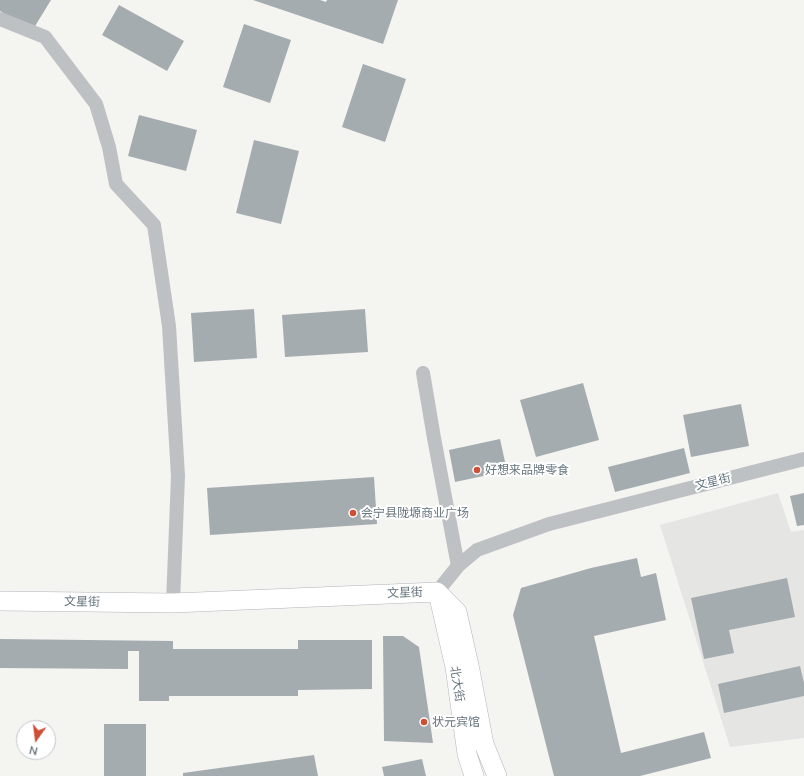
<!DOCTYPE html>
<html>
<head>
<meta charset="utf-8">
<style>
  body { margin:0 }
  #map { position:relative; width:804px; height:776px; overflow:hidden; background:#f4f4f1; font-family:Mulish,sans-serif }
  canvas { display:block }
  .north { position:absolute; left:16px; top:720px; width:40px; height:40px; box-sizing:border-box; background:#fff; border:1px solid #c2c8cb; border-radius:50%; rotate:194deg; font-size:11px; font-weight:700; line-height:16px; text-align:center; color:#66757e }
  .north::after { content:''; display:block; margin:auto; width:14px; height:18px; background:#cf4f36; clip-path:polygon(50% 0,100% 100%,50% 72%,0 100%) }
</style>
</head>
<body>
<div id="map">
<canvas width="804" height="776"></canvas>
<div class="north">N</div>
</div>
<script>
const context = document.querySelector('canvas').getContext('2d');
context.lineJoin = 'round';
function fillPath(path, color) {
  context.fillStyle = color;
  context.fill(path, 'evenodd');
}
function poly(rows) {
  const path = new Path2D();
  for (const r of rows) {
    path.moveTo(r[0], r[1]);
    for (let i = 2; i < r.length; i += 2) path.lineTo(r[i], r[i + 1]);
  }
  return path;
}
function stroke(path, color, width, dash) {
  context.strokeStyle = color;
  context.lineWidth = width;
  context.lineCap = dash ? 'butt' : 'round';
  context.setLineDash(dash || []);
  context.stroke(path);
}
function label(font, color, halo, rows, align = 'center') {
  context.font = font + ' Mulish,"Noto Sans SC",sans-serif';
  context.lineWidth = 4;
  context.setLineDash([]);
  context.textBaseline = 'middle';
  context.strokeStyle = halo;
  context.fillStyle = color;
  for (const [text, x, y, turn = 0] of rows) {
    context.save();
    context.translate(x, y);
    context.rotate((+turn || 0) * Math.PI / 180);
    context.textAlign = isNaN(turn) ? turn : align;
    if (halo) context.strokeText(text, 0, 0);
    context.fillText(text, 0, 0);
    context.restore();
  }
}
fillPath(poly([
  [778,493,791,532,804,530,804,738,730,747,660,525]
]), '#e5e5e4');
fillPath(poly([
  [0,0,51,0,32,31,0,11],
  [253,0,320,0,326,2,327,0,398,0,383,44],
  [119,5,184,41,167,71,102,35],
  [244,24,291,40,270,103,223,87],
  [363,64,406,79,385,142,342,127],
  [139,115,197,130,186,171,128,156],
  [254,140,299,151,281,224,236,213],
  [254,309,257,358,194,362,191,313],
  [365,309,368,352,285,357,282,315],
  [583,383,599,440,536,457,520,400],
  [741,404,749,446,691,457,683,415],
  [500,439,507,471,455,482,449,450],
  [684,448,690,473,615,492,608,467],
  [374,477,377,524,210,535,207,488],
  [804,493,804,525,797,526,790,496],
  [637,558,641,577,656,573,666,620,594,636,621,753,704,732,711,758,640,776,554,776,513,615,521,588,591,568],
  [787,578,795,617,729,630,734,653,704,659,691,598],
  [383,636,403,636,419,647,433,743,384,741],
  [0,639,173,641,173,649,298,649,298,640,372,640,372,689,298,690,298,696,169,696,169,701,139,701,139,651,128,651,128,669,0,668],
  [800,666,804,683,804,696,724,713,718,684],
  [104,724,146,724,146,776,104,776],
  [314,755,318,776,183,776,183,773],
  [422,759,426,776,384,776,382,767]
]), '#a5acb0');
const secondary = poly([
  [437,592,457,612,469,665,484,744,497,776],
  [438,593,455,667,467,754,474,776],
  [0,601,173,603,437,592]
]);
stroke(secondary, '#b0b5b8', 20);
stroke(poly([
  [0,19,45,37,96,104,109,147,116,184,154,225,169,326,178,476,173,603],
  [423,373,434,438,458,566],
  [437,592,458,566,477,550,549,524,804,459]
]), '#bdc1c4', 14);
stroke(secondary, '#fff', 19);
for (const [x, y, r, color] of [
  [477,470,4,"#cf4f36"],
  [353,513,4,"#cf4f36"],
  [424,722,4,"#cf4f36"]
]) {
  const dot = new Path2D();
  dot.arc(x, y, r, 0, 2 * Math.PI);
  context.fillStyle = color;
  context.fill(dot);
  stroke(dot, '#fff', 1.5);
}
label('12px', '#66757e', '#fff', [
  ["好想来品牌零食",485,470],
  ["会宁县陇塬商业广场",361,513],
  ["状元宾馆",432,722]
], 'left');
label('12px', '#66757e', '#fff', [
  ["文星街",713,482,-14],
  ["文星街",405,593,-2],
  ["文星街",82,602,1],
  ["北大街",457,684,81]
]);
</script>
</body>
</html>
